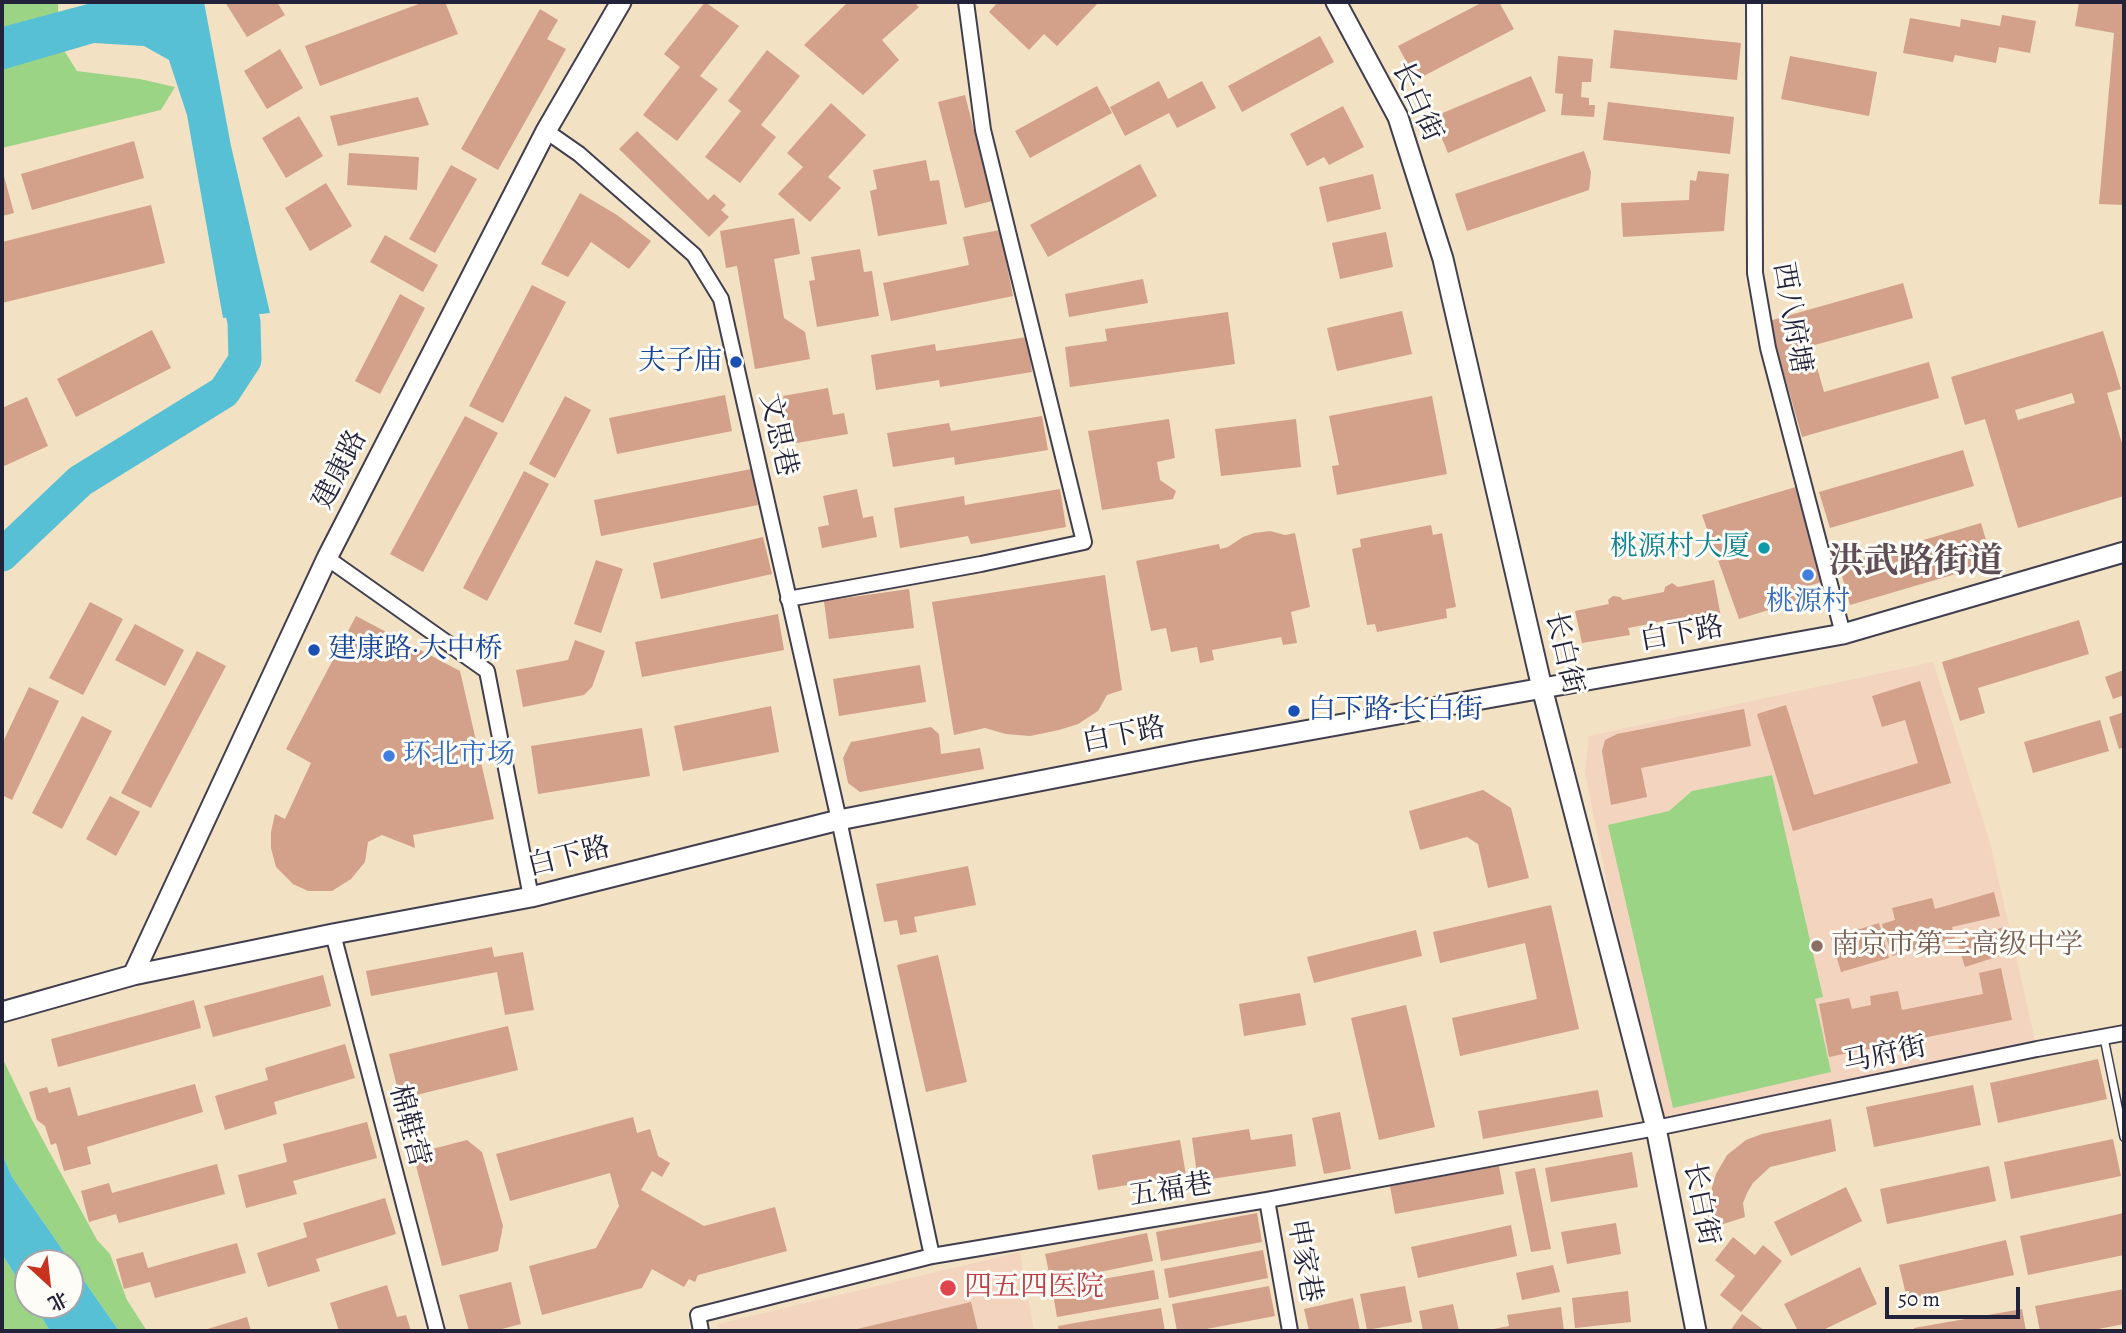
<!DOCTYPE html>
<html>
<head>
<meta charset="utf-8">
<style>
  body { margin:0 }
  #map { position:relative; width:2126px; height:1333px; overflow:hidden; background:#f2e1c3; font-family:Alegreya,"Noto Serif SC",serif }
  canvas { display:block }
  .frame { position:absolute; inset:0; border:4px solid #22223b; pointer-events:none }
  .north { position:absolute; left:14px; top:1249px; width:70px; height:70px; box-sizing:border-box; background:#fdfcf7; border:2px solid #a5a5ac; border-radius:50%; rotate:153deg; font-size:19px; font-weight:700; line-height:28px; text-align:center; color:#22223b }
  .north::after { content:''; display:block; margin:auto; width:24px; height:32px; background:#c8321e; clip-path:polygon(50% 0,100% 100%,50% 72%,0 100%) }
  .scale { position:absolute; left:1885px; top:1287px; width:135px; height:32px; box-sizing:border-box; border:4px solid #22223b; border-top:0; padding-left:9px; font-size:21px; line-height:24px; white-space:nowrap; color:#22223b; -webkit-text-stroke:5px #fdfcf7; paint-order:stroke }
</style>
</head>
<body>
<div id="map">
<canvas width="2126" height="1333"></canvas>
<div class="frame"></div>
<div class="north">北</div>
<div class="scale">50 m</div>
</div>
<script>
const context = document.querySelector('canvas').getContext('2d');
context.lineJoin = 'round';
function fillPath(path, color) {
  context.fillStyle = color;
  context.fill(path, 'evenodd');
}
function poly(rows) {
  const path = new Path2D();
  for (const r of rows) {
    path.moveTo(r[0], r[1]);
    for (let i = 2; i < r.length; i += 2) path.lineTo(r[i], r[i + 1]);
  }
  return path;
}
function stroke(path, color, width, dash) {
  context.strokeStyle = color;
  context.lineWidth = width;
  context.lineCap = dash ? 'butt' : 'round';
  context.setLineDash(dash || []);
  context.stroke(path);
}
function label(font, color, halo, rows, align = 'center') {
  context.font = font + ' Alegreya,"Noto Serif SC",serif';
  context.lineWidth = 6;
  context.setLineDash([]);
  context.textBaseline = 'middle';
  context.strokeStyle = halo;
  context.fillStyle = color;
  for (const [text, x, y, turn = 0] of rows) {
    context.save();
    context.translate(x, y);
    context.rotate((+turn || 0) * Math.PI / 180);
    context.textAlign = isNaN(turn) ? turn : align;
    if (halo) context.strokeText(text, 0, 0);
    context.fillText(text, 0, 0);
    context.restore();
  }
}
fillPath(poly([
  [1933,662,1990,843,2037,1049,1656,1128,1585,772,1589,736],
  [1020,1252,1034,1331,720,1331,718,1324]
]), '#f3d4bf');
fillPath(poly([
  [2,2,58,2,58,41,77,71,140,79,175,87,161,110,2,148],
  [1772,775,1823,997,1815,999,1831,1072,1673,1108,1608,825,1669,811,1692,791],
  [2,1057,31,1118,97,1240,110,1254,127,1300,147,1331,119,1331,12,1177,2,1153],
  [2,1254,28,1296,28,1305,34,1305,50,1331,2,1331]
]), '#9cd486');
fillPath(poly([
  [95,2,204,2,231,146,270,313,223,318,187,115,169,60,144,46,94,43,2,70,2,27],
  [2,1153,12,1177,119,1331,50,1331,34,1305,70,1305,70,1263,28,1263,28,1296,2,1254]
]), '#57c0d4');
stroke(poly([
  [2,555,80,481,224,392,245,360,244,322,233,273]
]), '#57c0d4', 33);
fillPath(poly([
  [225,2,277,2,285,15,247,37],
  [424,2,445,2,458,34,320,86,305,46],
  [705,2,739,26,700,76,718,89,677,141,643,115,680,67,664,54],
  [848,2,914,2,919,7,882,40,899,60,863,95,804,45],
  [998,2,1099,2,1057,46,1044,34,1029,50,989,12],
  [1483,2,1499,2,1514,29,1416,80,1398,46],
  [2079,2,2124,2,2124,205,2099,204,2114,33,2075,26],
  [540,9,558,20,547,39,566,49,498,170,461,149],
  [2002,15,2036,21,2030,53,1999,47,1996,63,1955,55,1953,62,1903,53,1910,18,1960,27,1961,19,2000,26],
  [1614,30,1741,43,1737,80,1610,68],
  [1320,36,1334,62,1242,112,1228,86],
  [280,49,303,88,267,109,244,71],
  [767,50,800,76,761,125,776,137,740,183,705,157,741,111,728,101],
  [1558,56,1593,59,1591,82,1582,82,1581,97,1589,98,1589,105,1595,105,1594,117,1561,115,1563,94,1555,93],
  [1790,56,1877,72,1869,116,1781,99],
  [1531,76,1546,111,1448,153,1433,117],
  [1159,81,1168,99,1202,81,1216,108,1177,128,1169,113,1125,136,1110,107],
  [1097,86,1112,113,1030,158,1015,131],
  [965,95,992,201,965,208,938,102],
  [418,97,429,125,338,146,330,116],
  [1608,102,1734,117,1730,154,1603,140],
  [831,103,866,135,828,177,841,188,810,222,778,194,803,167,787,153],
  [1343,106,1364,147,1329,165,1324,157,1307,166,1290,134],
  [299,116,323,156,286,178,262,138],
  [637,131,708,200,714,194,726,205,721,210,729,217,709,237,619,149],
  [134,141,144,178,32,210,21,174],
  [1584,151,1591,172,1589,190,1467,231,1455,194],
  [349,153,419,157,417,190,347,185],
  [926,160,930,181,939,180,947,224,878,236,870,191,877,189,873,170],
  [1140,164,1157,196,1048,257,1030,225],
  [451,165,477,179,435,253,409,239],
  [1698,171,1729,174,1724,231,1623,237,1621,203,1689,200,1690,180,1696,181],
  [1373,174,1381,209,1327,222,1319,187],
  [4,176,14,213,2,216,2,177],
  [326,183,352,226,310,251,285,208],
  [580,193,617,215,651,241,629,269,591,242,568,277,541,264],
  [151,205,165,263,2,303,2,242],
  [794,218,800,254,774,259,784,318,805,332,810,359,755,369,737,266,726,268,720,231],
  [1000,230,1013,296,891,321,883,283,969,265,963,237],
  [1386,232,1393,267,1340,279,1332,243],
  [385,235,438,265,423,292,370,262],
  [860,249,864,272,872,271,879,316,817,327,809,281,815,280,811,257],
  [1143,279,1148,303,1069,317,1065,294],
  [1903,283,1913,318,1811,346,1824,392,1929,362,1939,398,1802,437,1769,321],
  [532,285,566,302,503,423,469,406],
  [400,294,425,308,380,394,355,381],
  [1402,311,1412,354,1337,371,1327,328],
  [1228,312,1235,364,1070,387,1065,347,1107,341,1105,329],
  [152,330,171,368,76,417,57,379],
  [2103,331,2121,389,2107,393,2124,450,2124,496,2018,528,1985,419,1965,425,1951,377],
  [2072,393,2075,403,2018,420,2015,410],
  [1027,337,1032,372,940,387,939,380,876,390,871,355,935,344,936,351],
  [828,388,833,415,844,413,848,434,791,444,783,396],
  [725,395,732,431,617,454,609,418],
  [565,396,591,410,555,478,529,464],
  [1432,396,1447,474,1337,495,1332,466,1339,465,1329,416],
  [27,397,48,446,2,467,2,408],
  [465,416,498,433,423,572,390,554],
  [1042,416,1048,450,955,465,954,457,893,467,887,433,949,423,951,431],
  [1169,419,1175,458,1157,462,1160,480,1176,491,1173,499,1102,510,1088,431],
  [1296,419,1301,467,1221,476,1215,429],
  [1963,450,1974,486,1830,528,1819,492],
  [751,469,758,505,601,536,594,500],
  [524,471,549,484,487,601,463,588],
  [1799,486,1821,582,1803,588,1803,595,1798,601,1739,619,1702,515],
  [857,489,863,518,873,516,877,537,822,548,818,527,829,525,823,496],
  [1060,489,1066,527,971,544,968,536,900,548,894,508,964,496,965,505],
  [1981,523,1993,563,1850,605,1839,565],
  [1431,525,1433,535,1442,533,1456,607,1446,609,1447,618,1377,632,1375,624,1367,625,1352,549,1361,547,1360,539],
  [1270,531,1285,535,1295,533,1310,607,1291,612,1297,643,1283,645,1281,637,1212,650,1214,660,1200,663,1197,647,1171,652,1166,628,1151,631,1136,561,1219,544,1220,549,1228,547,1243,537,1254,533],
  [763,537,772,574,661,599,653,563],
  [596,560,623,569,601,633,574,624],
  [1105,575,1122,690,1107,695,1098,711,1078,724,1059,730,1030,736,1006,734,985,728,954,735,932,602],
  [1714,580,1721,617,1670,627,1669,620,1628,628,1630,635,1582,643,1575,611,1609,604,1608,600,1613,596,1620,597,1623,600,1664,592,1665,587,1672,583,1678,587],
  [909,589,914,628,829,639,824,601],
  [90,602,123,619,83,695,49,678],
  [778,614,784,650,642,677,635,642],
  [356,616,460,671,494,819,413,835,415,848,382,835,368,842,365,862,351,879,332,891,308,891,293,884,276,867,271,848,271,832,275,814,285,819,311,763,286,749],
  [2079,620,2089,654,1978,688,1985,713,1960,721,1942,662],
  [135,624,184,650,165,686,115,660],
  [575,640,605,651,592,687,584,695,523,707,516,670,568,660],
  [197,651,226,666,151,808,121,793],
  [920,665,926,702,839,716,833,679],
  [2124,670,2124,695,2113,699,2105,677],
  [1920,681,1951,783,1793,831,1757,714,1786,705,1814,795,1918,763,1905,720,1882,727,1872,696],
  [29,687,59,701,12,800,2,795,2,744],
  [771,706,779,752,683,771,674,726],
  [1744,709,1751,746,1641,768,1647,797,1611,805,1602,751,1605,740,1617,734],
  [2124,712,2124,747,2119,749,2109,717],
  [82,716,112,731,62,829,32,813],
  [2100,720,2109,751,2033,773,2024,742],
  [931,727,939,734,941,754,980,748,984,769,860,792,848,783,843,758,851,742],
  [642,728,650,776,538,794,531,746],
  [1483,790,1511,808,1529,878,1488,888,1478,844,1467,837,1420,850,1409,811],
  [110,796,140,812,116,856,86,839],
  [968,866,976,905,914,917,917,932,900,935,897,920,884,922,876,884],
  [1994,892,2000,916,1952,927,1955,938,1892,956,1882,924,1895,920,1892,908,1932,898,1935,909],
  [1551,905,1579,1029,1460,1056,1452,1018,1537,999,1525,943,1440,963,1433,932],
  [1879,923,1889,958,1841,972,1831,938],
  [2004,927,2012,952,1965,967,1957,942],
  [1416,930,1422,956,1314,983,1307,957],
  [492,947,494,957,523,952,534,1010,505,1015,497,972,371,996,366,971],
  [938,955,967,1082,926,1092,897,965],
  [2001,968,2012,1020,1829,1057,1819,1004,1849,998,1852,1009,1871,1005,1870,996,1898,991,1902,1010,1983,994,1979,973],
  [323,975,331,1006,213,1037,204,1006],
  [1300,993,1306,1025,1244,1036,1239,1004],
  [194,1000,201,1028,58,1067,51,1039],
  [1406,1005,1435,1127,1379,1140,1351,1018],
  [508,1026,518,1070,400,1099,389,1054],
  [345,1044,355,1078,274,1102,277,1114,225,1130,215,1096,268,1080,265,1068],
  [2098,1059,2107,1099,1998,1123,1990,1083],
  [195,1084,203,1112,87,1147,91,1164,64,1171,56,1143,51,1145,45,1126,37,1120,29,1092,47,1087,49,1093,70,1087,78,1116],
  [1973,1085,1981,1125,1874,1147,1866,1107],
  [1598,1090,1603,1117,1483,1139,1478,1111],
  [1340,1112,1351,1169,1324,1174,1312,1118],
  [633,1117,637,1133,650,1129,658,1156,670,1163,662,1177,652,1171,641,1190,704,1226,775,1207,787,1251,698,1275,695,1282,689,1279,684,1287,652,1269,642,1288,542,1315,529,1266,596,1248,619,1206,610,1173,510,1201,496,1154],
  [1831,1119,1836,1151,1770,1167,1753,1183,1747,1193,1743,1203,1745,1217,1711,1228,1706,1208,1716,1174,1727,1155,1746,1140,1762,1134],
  [367,1122,377,1158,293,1181,297,1194,246,1208,238,1175,287,1162,283,1144],
  [1249,1129,1251,1140,1292,1134,1296,1166,1198,1181,1192,1138],
  [2113,1139,2121,1176,2011,1199,2004,1162],
  [467,1140,482,1152,503,1226,498,1251,442,1266,413,1154],
  [1180,1140,1186,1175,1098,1190,1092,1155],
  [1632,1152,1638,1187,1551,1202,1545,1168],
  [217,1164,225,1194,119,1223,116,1214,89,1222,81,1191,109,1183,112,1193],
  [1499,1166,1504,1194,1395,1214,1390,1186],
  [1989,1166,1996,1201,1887,1224,1880,1189],
  [1535,1168,1551,1249,1531,1252,1515,1172],
  [1846,1187,1862,1221,1791,1256,1774,1222],
  [385,1198,396,1234,316,1259,320,1271,268,1287,257,1253,307,1237,303,1223],
  [1257,1213,1262,1242,1161,1261,1156,1232],
  [2124,1213,2124,1255,2028,1275,2020,1236],
  [1616,1223,1621,1254,1567,1264,1561,1232],
  [1511,1225,1517,1256,1418,1278,1411,1247],
  [1147,1233,1153,1261,1051,1282,1045,1254],
  [1733,1237,1755,1255,1763,1245,1782,1261,1741,1312,1720,1295,1735,1276,1715,1260],
  [2006,1240,2014,1275,1907,1299,1899,1265],
  [237,1243,246,1273,155,1298,150,1282,124,1289,116,1259,143,1252,148,1268],
  [1263,1250,1268,1278,1169,1298,1164,1269],
  [1553,1265,1560,1292,1522,1300,1516,1273],
  [1860,1267,1877,1304,1821,1331,1798,1331,1784,1304],
  [1154,1270,1159,1299,1057,1317,1052,1288],
  [511,1282,521,1324,494,1331,469,1331,459,1295],
  [387,1285,397,1317,406,1315,411,1331,339,1331,330,1303],
  [1269,1286,1275,1316,1196,1331,1177,1331,1172,1304],
  [1405,1286,1412,1322,1367,1330,1360,1294],
  [2124,1289,2124,1324,2088,1331,2040,1331,2035,1306],
  [1628,1291,1631,1322,1575,1328,1572,1298],
  [1353,1298,1360,1331,1309,1331,1304,1309],
  [971,1302,978,1331,853,1331,853,1330],
  [1453,1304,1459,1331,1423,1331,1419,1311],
  [1561,1307,1564,1331,1483,1331,1509,1326,1507,1315],
  [1161,1308,1165,1331,1059,1331,1058,1326],
  [2022,1309,2026,1331,1915,1331,1914,1328],
  [1742,1314,1765,1331,1730,1331],
  [247,1317,251,1331,201,1331]
]), '#d3a08a');
const lane = poly([
  [2104,1038,2124,1137]
]);
const street = poly([
  [1754,2,1755,273,1768,348,1843,634],
  [546,131,579,154,694,255,721,299,839,820,932,1256],
  [327,558,487,671,531,897],
  [788,599,981,564,1084,542,983,130,966,2],
  [333,934,437,1331],
  [1267,1200,1290,1331],
  [701,1331,698,1315,932,1256,1267,1200,1656,1128,2037,1049,2124,1033]
]);
const secondary = poly([
  [1336,2,1398,117,1443,259,1542,688,1656,1128,1696,1331],
  [133,975,327,558,546,131,621,2],
  [2,1012,133,975,333,934,531,897,839,820,1193,751,1843,634,2124,552]
]);
stroke(lane, '#413f4f', 10);
stroke(street, '#413f4f', 18);
stroke(secondary, '#413f4f', 23);
stroke(lane, '#fff', 7);
stroke(street, '#fff', 14);
stroke(secondary, '#fff', 19);
for (const [x, y, r, color] of [
  [736,362,7,"#1a4fb4"],
  [1764,548,7,"#0f9aa8"],
  [1808,575,7,"#3f7fe0"],
  [314,650,7,"#1a4fb4"],
  [1294,711,7,"#1a4fb4"],
  [389,756,7,"#3f7fe0"],
  [1817,946,7,"#8d6e63"],
  [948,1288,9,"#e0444e"]
]) {
  const dot = new Path2D();
  dot.arc(x, y, r, 0, 2 * Math.PI);
  context.fillStyle = color;
  context.fill(dot);
  stroke(dot, '#fdfcf7', 2.5);
}
label('28px', '#22223b', '#fdfcf7', [
  ["长白街",1416,102,66],
  ["西八府塘",1791,318,80],
  ["文思巷",777,435,77],
  ["建康路",341,470,-63],
  ["白下路",1682,635,-10],
  ["长白街",1563,653,77],
  ["白下路",1124,736,-11],
  ["白下路",569,858,-14],
  ["马府街",1885,1056,-12],
  ["棉鞋营",408,1126,75],
  ["五福巷",1171,1191,-9],
  ["长白街",1700,1204,79],
  ["申家巷",1303,1261,80]
]);
label('28px', '#164399', '#fdfcf7', [
  ["夫子庙",722,362,"right"],
  ["建康路·大中桥",328,650],
  ["白下路·长白街",1308,711]
], 'left');
label('28px', '#0d838f', '#fdfcf7', [
  ["桃源村大厦",1750,548]
], 'right');
label('28px', '#366cbe', '#fdfcf7', [
  ["桃源村",1808,603],
  ["环北市场",403,756,"left"]
]);
label('28px', '#785e54', '#fdfcf7', [
  ["南京市第三高级中学",1831,946]
], 'left');
label('28px', '#be3a42', '#fdfcf7', [
  ["四五四医院",964,1288]
], 'left');
label('bold 35px', '#604e57', '#fdfcf7', [
  ["洪武路街道",1916,563]
]);
</script>
</body>
</html>
